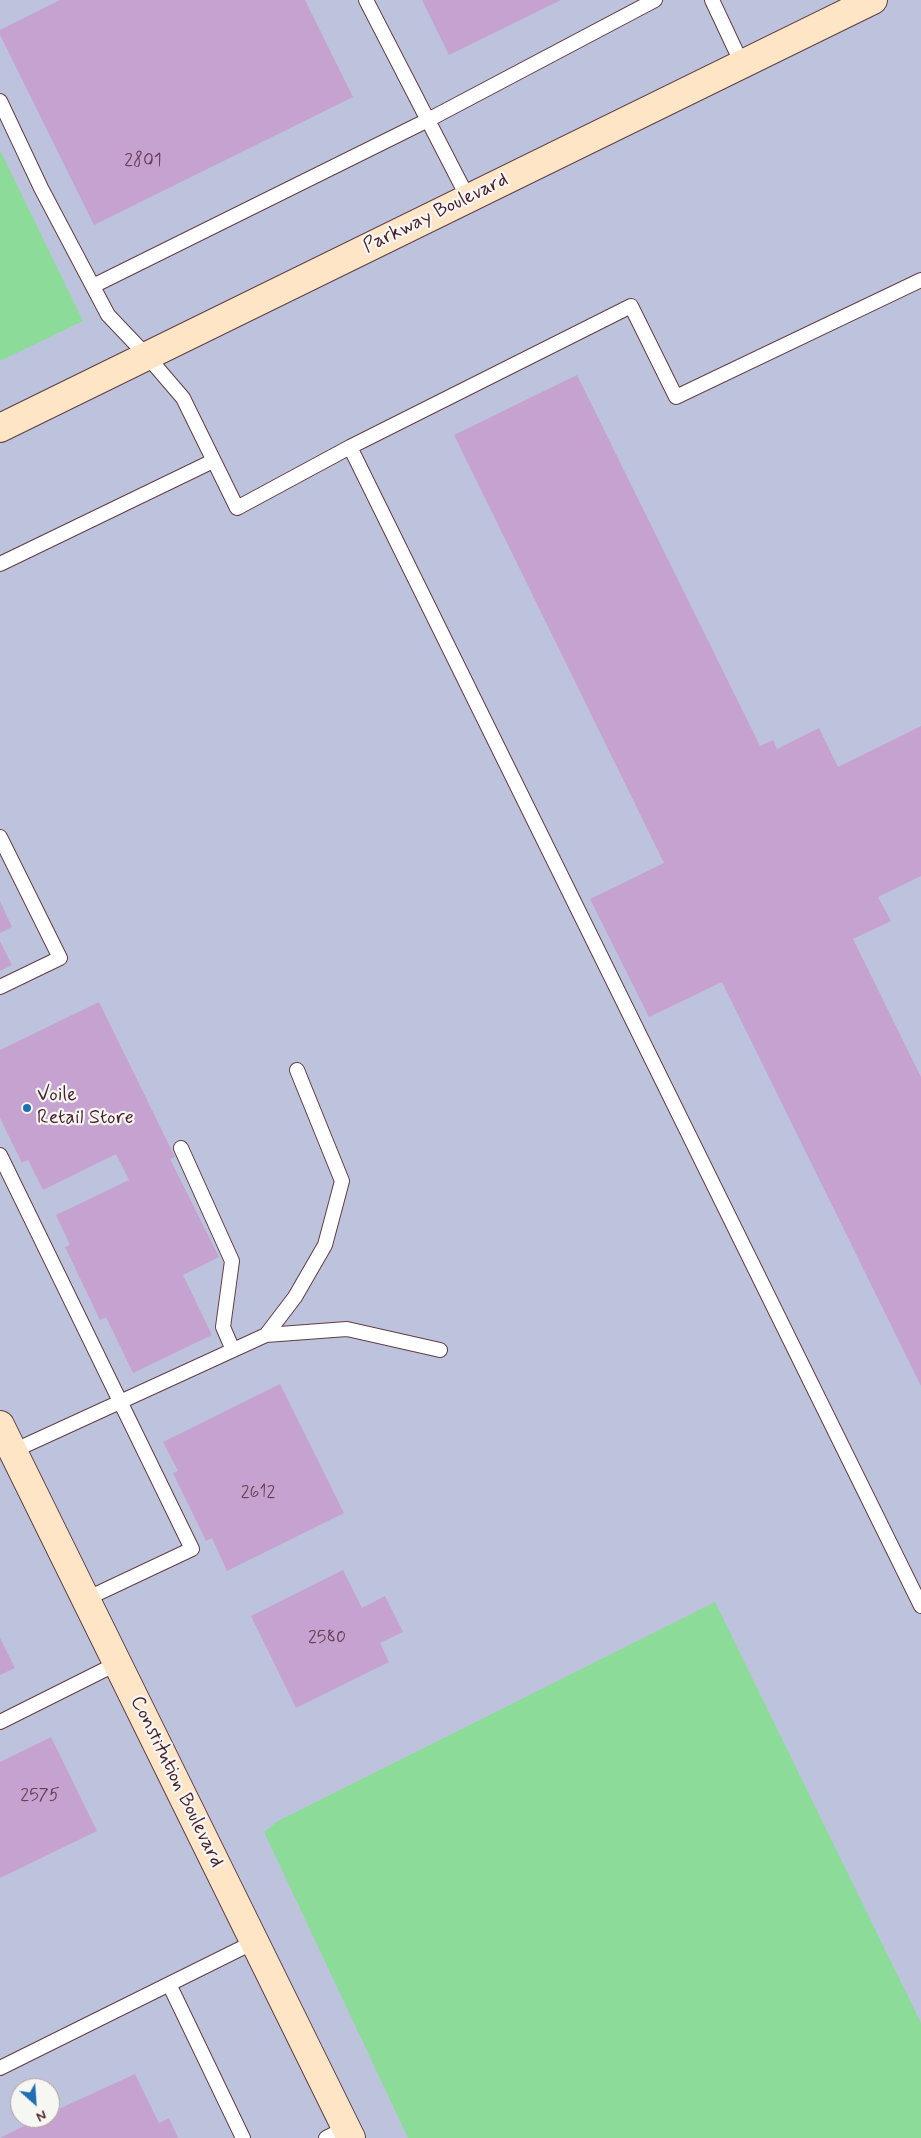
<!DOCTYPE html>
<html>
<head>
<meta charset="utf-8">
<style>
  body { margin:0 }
  #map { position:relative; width:921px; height:2138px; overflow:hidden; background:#ece4c8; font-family:Mynerve,sans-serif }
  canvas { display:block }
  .north { position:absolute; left:10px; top:2078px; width:50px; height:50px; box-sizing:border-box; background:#f6f6f2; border:1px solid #b1a0a2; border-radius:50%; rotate:154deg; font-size:14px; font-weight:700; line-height:20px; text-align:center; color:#4a1f2b }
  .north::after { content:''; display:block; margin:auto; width:18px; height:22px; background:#1f6fb2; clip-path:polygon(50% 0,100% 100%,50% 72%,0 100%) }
</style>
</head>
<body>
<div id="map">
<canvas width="921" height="2138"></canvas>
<div class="north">N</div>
</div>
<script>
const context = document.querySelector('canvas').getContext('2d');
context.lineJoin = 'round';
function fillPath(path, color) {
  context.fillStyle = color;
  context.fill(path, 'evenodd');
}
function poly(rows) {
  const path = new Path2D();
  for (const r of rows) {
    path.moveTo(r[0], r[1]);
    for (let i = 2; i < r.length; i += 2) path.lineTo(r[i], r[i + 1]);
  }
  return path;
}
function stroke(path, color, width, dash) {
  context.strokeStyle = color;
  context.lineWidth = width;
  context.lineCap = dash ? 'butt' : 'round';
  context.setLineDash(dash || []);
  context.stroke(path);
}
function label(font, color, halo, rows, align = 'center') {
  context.font = font + ' Mynerve,sans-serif';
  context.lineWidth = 4.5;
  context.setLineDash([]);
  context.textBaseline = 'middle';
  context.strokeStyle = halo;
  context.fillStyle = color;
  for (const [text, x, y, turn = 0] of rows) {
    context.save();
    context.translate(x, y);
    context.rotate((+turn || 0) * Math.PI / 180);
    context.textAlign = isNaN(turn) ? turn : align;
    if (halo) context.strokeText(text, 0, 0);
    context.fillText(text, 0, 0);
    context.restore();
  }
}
fillPath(poly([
  [0,0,921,0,921,2138,0,2138],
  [20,2088,50,2088,50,2118,20,2118]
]), '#bec3dd');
fillPath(poly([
  [0,150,83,321,0,361],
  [715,1602,921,2023,921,2138,408,2138,264,1832,278,1821]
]), '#8ddb98');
fillPath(poly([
  [60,0,305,0,353,97,94,225,0,35,0,30],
  [422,0,561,0,449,55],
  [577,375,760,746,773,740,777,749,819,728,838,767,921,726,921,876,878,897,891,921,853,939,921,1077,921,1386,722,982,649,1017,590,899,664,863,454,435],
  [0,901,12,927,0,933],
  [0,941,12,965,0,971],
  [99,1002,175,1157,170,1159,219,1257,183,1275,212,1335,133,1373,106,1317,100,1320,65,1247,70,1245,56,1215,129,1180,116,1154,43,1190,28,1160,22,1163,0,1118,0,1050],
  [280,1384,344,1513,227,1571,212,1538,206,1541,173,1473,178,1471,163,1442],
  [343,1570,362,1608,385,1596,403,1632,380,1643,389,1662,296,1708,251,1616],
  [0,1638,15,1668,0,1675],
  [51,1737,97,1831,0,1878,0,1762],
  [135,2074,159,2123,169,2118,178,2138,0,2138,40,2118,50,2118,50,2113]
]), '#c6a2d0');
const lane = poly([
  [366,0,468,198],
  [712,0,742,64],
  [0,101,41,188,108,315,147,356,183,398,237,508,350,447,921,1606],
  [93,286,428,120,655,0],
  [350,447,631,306,676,397,921,280],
  [0,564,213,461],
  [0,837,60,958,0,987],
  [181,1148,232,1261,223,1327,233,1350],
  [0,1155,192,1549,86,1599],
  [266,1335,347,1329,440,1350],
  [13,1451,266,1335,295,1297,325,1245,342,1181,297,1070],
  [0,1722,118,1663],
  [169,1984,243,2138],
  [0,2068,254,1942],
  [326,2138,346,2128]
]);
const secondary = poly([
  [0,428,873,0],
  [0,1425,351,2138]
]);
stroke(lane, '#623d43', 16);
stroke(secondary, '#623d43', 30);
stroke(lane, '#fff', 14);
stroke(secondary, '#fde5c5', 28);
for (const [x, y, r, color] of [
  [27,1108,5,"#1f6fb2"]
]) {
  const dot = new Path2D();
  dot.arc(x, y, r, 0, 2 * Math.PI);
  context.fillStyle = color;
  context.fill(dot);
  stroke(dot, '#f6f6f2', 2);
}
label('18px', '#694054', null, [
  ["2801",143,161],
  ["2612",258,1493],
  ["2580",327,1638],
  ["2575",40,1796]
]);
label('20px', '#4a1f2b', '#f6f6f2', [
  ["Parkway Boulevard",436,214,-26],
  ["Constitution Boulevard",176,1782,64]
]);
label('20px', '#4a1f2b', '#f6f6f2', [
  ["Voile",37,1096],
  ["Retail Store",37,1119]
], 'left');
</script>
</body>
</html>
